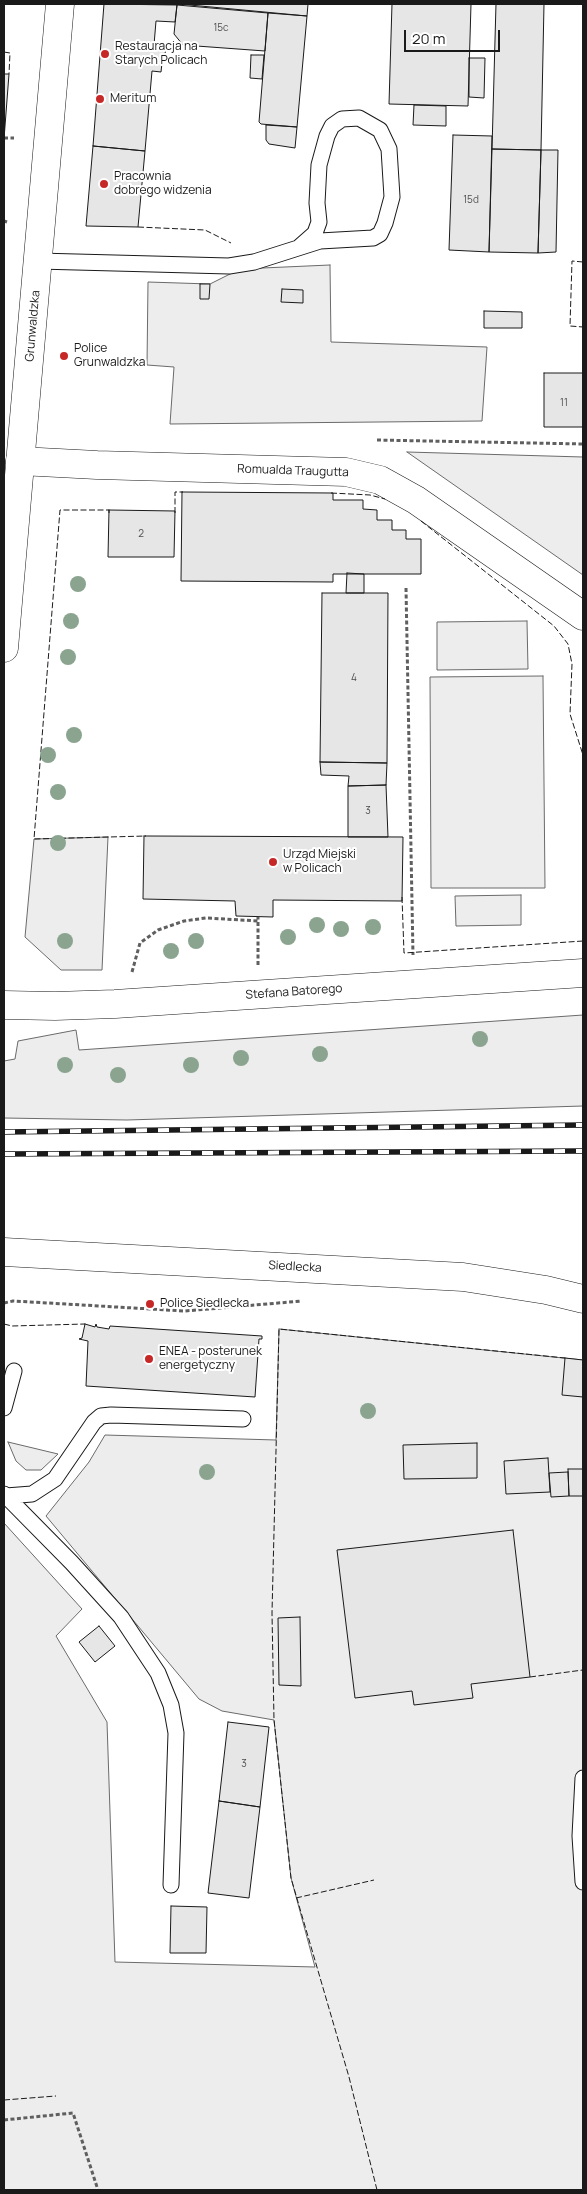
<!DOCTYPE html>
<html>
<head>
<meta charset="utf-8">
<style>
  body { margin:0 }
  #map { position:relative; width:587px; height:2194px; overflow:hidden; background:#fff; font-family:Manrope,sans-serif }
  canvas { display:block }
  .frame { position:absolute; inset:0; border:5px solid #1a1a1a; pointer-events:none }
  .scale { position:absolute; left:404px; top:30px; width:96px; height:22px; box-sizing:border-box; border:2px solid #1a1a1a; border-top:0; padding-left:6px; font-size:15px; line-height:18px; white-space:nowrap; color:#1a1a1a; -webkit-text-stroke:4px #fff; paint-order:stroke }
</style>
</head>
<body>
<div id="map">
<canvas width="587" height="2194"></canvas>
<div class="frame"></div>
<div class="scale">20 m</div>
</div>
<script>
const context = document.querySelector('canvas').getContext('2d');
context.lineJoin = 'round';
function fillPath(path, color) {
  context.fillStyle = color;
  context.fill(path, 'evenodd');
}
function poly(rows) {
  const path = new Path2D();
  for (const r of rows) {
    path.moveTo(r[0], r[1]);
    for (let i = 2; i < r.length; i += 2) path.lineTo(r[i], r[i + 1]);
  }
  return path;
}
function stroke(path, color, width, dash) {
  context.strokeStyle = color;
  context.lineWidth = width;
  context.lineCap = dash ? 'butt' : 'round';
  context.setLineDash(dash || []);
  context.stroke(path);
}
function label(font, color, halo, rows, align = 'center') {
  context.font = font + ' Manrope,sans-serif';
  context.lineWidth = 4;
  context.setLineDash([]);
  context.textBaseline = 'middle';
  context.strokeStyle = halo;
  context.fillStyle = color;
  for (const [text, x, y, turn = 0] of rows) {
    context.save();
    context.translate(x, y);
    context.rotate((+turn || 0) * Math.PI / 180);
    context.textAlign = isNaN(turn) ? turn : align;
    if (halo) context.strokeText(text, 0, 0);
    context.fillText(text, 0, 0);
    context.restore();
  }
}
const green = poly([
  [330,265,331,342,487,347,482,421,170,424,174,367,147,365,148,282,210,284,240,269,330,265],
  [407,452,583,457,583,575,407,452],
  [527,621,528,669,437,670,437,622,527,621],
  [543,676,545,888,431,888,430,677,543,676],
  [108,837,102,970,61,970,25,937,34,839,108,837],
  [521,895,521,925,456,926,455,896,521,895],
  [583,1015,583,1106,127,1120,4,1118,4,1061,15,1059,18,1041,76,1030,79,1050,583,1015],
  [279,1329,583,1360,583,2190,4,2190,4,1523,82,1609,56,1636,107,1722,115,1962,315,1967,291,1878,274,1720,222,1711,199,1699,46,1516,89,1462,105,1435,276,1440,279,1329],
  [8,1442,58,1454,41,1470,26,1470,16,1461,8,1442]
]);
fillPath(green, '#ededed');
stroke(green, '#6a6a6a', 1);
const building = poly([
  [104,4,177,5,175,22,156,21,154,45,166,46,164,63,162,63,161,72,152,71,145,151,93,146,104,4],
  [179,4,308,4,307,16,179,4],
  [392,4,471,4,468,106,389,104,392,4],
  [496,4,544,4,541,150,492,149,496,4],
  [177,5,268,13,265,51,183,45,174,34,177,5],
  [268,13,307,16,297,127,261,124,259,122,268,13],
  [251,55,264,55,262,79,250,78,251,55],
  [469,58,485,58,484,98,469,97,469,58],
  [4,74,9,74,4,139,4,74],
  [414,105,446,106,446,126,413,125,414,105],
  [266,125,297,127,295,148,269,144,266,140,266,125],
  [453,135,492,136,489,252,449,250,453,135],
  [93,146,145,151,138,227,86,226,93,146],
  [492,149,541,150,538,253,489,252,492,149],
  [541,150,558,150,556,252,538,253,541,150],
  [200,284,210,284,209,299,200,299,200,284],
  [282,289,303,290,303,303,281,302,282,289],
  [484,311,522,312,522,328,484,328,484,311],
  [544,373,583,373,583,427,544,427,544,373],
  [182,492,333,493,333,500,363,500,363,509,377,510,377,520,392,520,392,530,406,530,406,539,421,539,421,574,333,574,333,582,181,581,182,492],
  [109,510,175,511,174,557,108,557,109,510],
  [347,573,364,574,364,593,346,593,347,573],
  [322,593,388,593,387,763,320,762,322,593],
  [320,762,387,763,386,785,348,786,349,776,321,775,320,762],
  [386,785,388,837,348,837,348,786,386,785],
  [144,836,403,837,402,901,273,900,273,917,236,916,235,901,143,899,144,836],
  [85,1324,95,1327,96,1324,97,1327,109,1329,110,1326,262,1336,262,1339,259,1339,255,1397,86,1386,88,1341,79,1339,82,1338,85,1324],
  [565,1358,583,1360,583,1397,562,1395,565,1358],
  [477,1443,477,1478,404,1479,403,1445,477,1443],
  [548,1458,550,1492,506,1494,504,1461,548,1458],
  [568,1469,583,1469,583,1496,569,1496,568,1469],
  [568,1472,569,1496,551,1497,549,1473,568,1472],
  [513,1530,530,1677,471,1684,473,1698,414,1705,412,1691,355,1698,337,1550,513,1530],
  [300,1617,301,1686,279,1685,278,1618,300,1617],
  [99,1626,115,1646,95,1662,79,1642,99,1626],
  [228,1722,269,1727,260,1807,219,1801,228,1722],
  [219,1801,260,1807,249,1898,208,1893,219,1801],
  [171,1906,207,1907,206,1953,170,1953,171,1906]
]);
fillPath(building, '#e6e6e6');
stroke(building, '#1a1a1a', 1);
const lane = poly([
  [38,261,229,266,254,262,320,241,373,238,380,234,385,223,392,197,389,149,380,130,359,118,342,119,332,126,327,136,319,165,317,203,319,222,315,233,298,248],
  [4,1408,14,1371],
  [4,1494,72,1563,121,1617,158,1673,171,1705,176,1733,171,1885],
  [6,1496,32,1494,55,1479,94,1422,101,1416,111,1415,243,1419],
  [583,1778,580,1836,583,1882]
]);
const street = poly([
  [20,461,97,465,346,472,380,480,416,500,583,616],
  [4,1005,55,1006,115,1004,583,973],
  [4,1252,463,1277,546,1290,583,1299]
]);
const secondary = poly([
  [4,648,60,4]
]);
stroke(lane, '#1a1a1a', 17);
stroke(street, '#1a1a1a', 29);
stroke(secondary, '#1a1a1a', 29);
stroke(poly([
  [4,138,14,138],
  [4,221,7,222],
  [377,440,583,444],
  [406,588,413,955],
  [258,965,258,917],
  [132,972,140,943,158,930,184,921,206,918,258,921],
  [4,1303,13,1301,185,1311,302,1301],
  [4,2120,73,2113,98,2190]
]), '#5f5f5f', 3, [4, 2.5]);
stroke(lane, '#fff', 15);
stroke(street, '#fff', 28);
stroke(secondary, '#fff', 28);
const rail = poly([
  [4,1132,583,1125],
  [4,1154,583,1151]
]);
stroke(rail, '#1a1a1a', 5.5);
stroke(rail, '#fff', 4, [11]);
stroke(poly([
  [4,52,10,53,9,74],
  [138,227,205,230,231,243],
  [583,262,572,261,570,326,583,327],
  [331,493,370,495,385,499],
  [109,513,109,510,60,510,34,839,146,836],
  [175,513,175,492,183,492],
  [421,521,554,626,568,644,572,664,570,714,583,755],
  [402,897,404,953,583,941],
  [4,1324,12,1326,85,1324],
  [530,1677,583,1670],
  [296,1898,374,1880],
  [4,2100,56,2096],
  [377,2190,349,2077,291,1878,274,1720,272,1613,279,1329,565,1358]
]), '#1a1a1a', 1, [6, 2.5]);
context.fillStyle = '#8aa48f';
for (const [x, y] of [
  [78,584],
  [71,621],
  [68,657],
  [74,735],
  [48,755],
  [58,792],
  [58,843],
  [317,925],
  [373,927],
  [341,929],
  [288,937],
  [65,941],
  [196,941],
  [171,951],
  [480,1039],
  [320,1054],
  [241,1058],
  [65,1065],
  [191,1065],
  [118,1075],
  [368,1411],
  [207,1472]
]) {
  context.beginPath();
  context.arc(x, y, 8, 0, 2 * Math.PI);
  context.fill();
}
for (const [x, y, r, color] of [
  [105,54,5,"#c62828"],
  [100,99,5,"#c62828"],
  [104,184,5,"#c62828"],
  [64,356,5,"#c62828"],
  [273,862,5,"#c62828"],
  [150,1304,5,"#c62828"],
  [149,1359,5,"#c62828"]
]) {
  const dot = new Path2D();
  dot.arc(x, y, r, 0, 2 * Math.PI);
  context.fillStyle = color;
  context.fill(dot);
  stroke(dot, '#fff', 2);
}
label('10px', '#4d4d4d', null, [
  ["15c",221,28],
  ["15d",471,200],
  ["11",564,403],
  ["2",141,534],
  ["4",354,678],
  ["3",368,811],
  ["3",244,1764]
]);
label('12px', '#1a1a1a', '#fff', [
  ["Restauracja na",115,47],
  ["Starych Policach",115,61],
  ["Meritum",110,99],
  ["Pracownia",114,177],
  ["dobrego widzenia",114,191],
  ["Police",74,349],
  ["Grunwaldzka",74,363],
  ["Urząd Miejski",283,855],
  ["w Policach",283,869],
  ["Police Siedlecka",160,1304],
  ["ENEA - posterunek",159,1352],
  ["energetyczny",159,1366]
], 'left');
label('12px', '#1a1a1a', '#fff', [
  ["Grunwaldzka",33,326,-85],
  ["Romualda Traugutta",293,471,2],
  ["Stefana Batorego",294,992,-4],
  ["Siedlecka",295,1267,3]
]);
</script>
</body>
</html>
